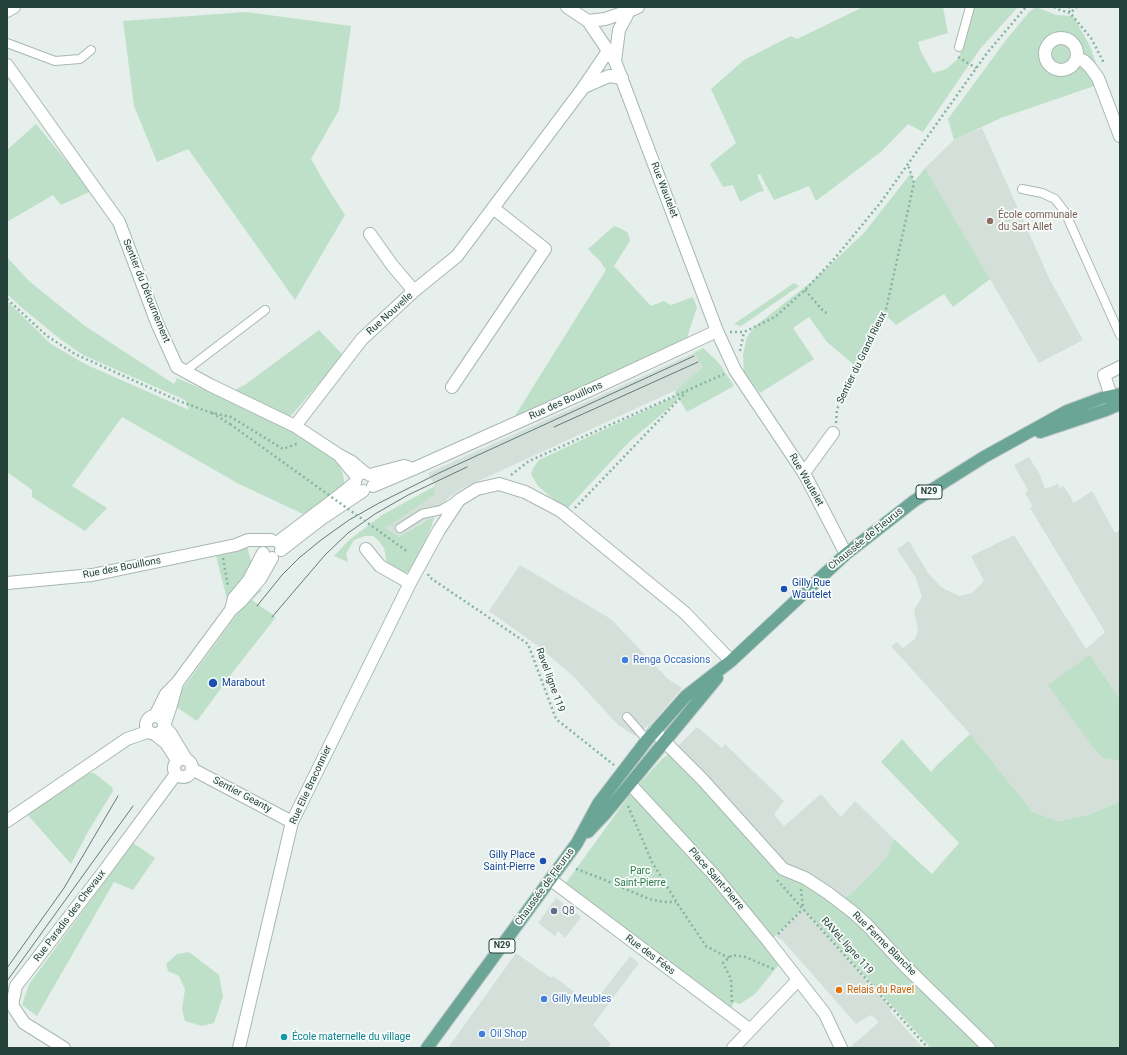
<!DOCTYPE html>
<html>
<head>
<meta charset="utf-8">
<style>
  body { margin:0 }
  #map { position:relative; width:1127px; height:1055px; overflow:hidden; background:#e6efeb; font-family:Roboto,sans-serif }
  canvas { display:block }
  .frame { position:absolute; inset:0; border:8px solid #24423a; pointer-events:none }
</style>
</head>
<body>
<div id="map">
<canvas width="1127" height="1055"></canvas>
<div class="frame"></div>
</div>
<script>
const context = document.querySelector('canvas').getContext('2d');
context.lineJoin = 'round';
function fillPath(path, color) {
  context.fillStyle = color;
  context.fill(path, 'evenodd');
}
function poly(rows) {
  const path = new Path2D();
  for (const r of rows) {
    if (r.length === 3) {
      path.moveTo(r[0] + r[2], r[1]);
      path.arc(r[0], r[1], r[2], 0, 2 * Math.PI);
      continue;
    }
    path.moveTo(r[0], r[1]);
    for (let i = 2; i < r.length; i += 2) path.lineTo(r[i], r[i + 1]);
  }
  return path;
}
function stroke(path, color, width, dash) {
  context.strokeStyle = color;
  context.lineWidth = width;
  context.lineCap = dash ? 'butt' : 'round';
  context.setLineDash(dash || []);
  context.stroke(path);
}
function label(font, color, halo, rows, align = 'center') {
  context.font = font + ' Roboto,sans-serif';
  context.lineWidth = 3.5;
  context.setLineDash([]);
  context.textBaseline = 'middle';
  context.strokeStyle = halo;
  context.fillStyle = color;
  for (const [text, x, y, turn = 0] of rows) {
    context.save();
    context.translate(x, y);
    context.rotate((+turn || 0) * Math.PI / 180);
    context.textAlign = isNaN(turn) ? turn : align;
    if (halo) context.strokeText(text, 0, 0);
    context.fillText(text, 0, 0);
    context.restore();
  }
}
fillPath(poly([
  [982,128,1049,278,1083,340,1039,363,925,168,954,140],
  [694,353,703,367,676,390,459,490,447,499,434,518,428,519,399,537,386,528,433,495,435,486,428,473],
  [1029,457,1040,475,1045,489,1058,484,1060,488,1064,486,1074,503,1092,491,1115,533,1120,530,1120,699,1090,655,1094,749,1102,758,1120,761,1120,801,1088,815,1058,821,1033,812,970,734,891,646,897,642,903,648,915,639,918,630,914,610,922,597,916,578,897,549,909,541,928,573,941,587,959,596,972,593,984,581,971,556,1014,535,1086,649,1105,632,1030,508,1033,507,1025,493,1028,490,1014,465],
  [520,565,611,619,668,679,682,688,654,721,635,736,618,725,573,676,538,646,489,611],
  [697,727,722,748,725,744,784,801,774,814,784,826,821,794,841,817,855,801,894,839,887,857,853,892,841,899,786,867,674,750],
  [556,898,581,917,565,938,558,931,555,936,538,923],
  [803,909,892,1008,890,1011,923,1048,849,1048,879,1022,871,1015,856,1024,783,941,776,936],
  [516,953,551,978,553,976,589,1003,603,991,630,956,639,963,593,1025,611,1044,608,1048,448,1048]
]), '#d4dfda');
fillPath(poly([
  [863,7,943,7,948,33,918,42,921,52,933,73,946,69,959,58,972,7,1018,7,980,49,923,132,908,124,882,151,816,201,809,186,774,200,760,174,757,175,764,191,759,192,740,202,733,185,723,187,710,164,736,143,711,89,744,60,791,36,797,39],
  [1034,8,1039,8,1056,15,1073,16,1090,46,1103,83,1001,118,954,140,948,119,1006,40,1029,12],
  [246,12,351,26,339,110,311,159,327,187,345,215,295,300,188,149,157,162,134,106,123,21],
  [36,124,91,191,61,205,53,195,7,222,7,150],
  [925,168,990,279,953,307,944,294,896,325,885,314,862,355,854,365,827,342,809,317,793,328,814,359,760,393,744,373,743,354,747,337,754,327,815,279,864,233,911,173,914,182],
  [614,226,622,229,628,233,630,241,614,266,651,306,664,301,671,305,693,297,697,307,687,338,670,348,513,419,606,270,600,261,588,249],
  [7,257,29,281,85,326,174,384,177,378,227,400,288,429,333,458,339,466,343,474,345,488,303,514,239,484,122,417,72,486,107,508,85,531,49,508,32,497,32,490,7,472,7,301,51,344,85,364,189,410,185,400,83,355,60,339,21,307,7,294],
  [794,283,799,286,750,320,741,326,734,324],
  [319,330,343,355,290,417,235,390,246,384],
  [703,348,719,363,734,386,687,412,678,397,677,401,630,441,566,510,538,486,531,474,533,468,539,460,676,396,675,393,676,390,703,367,694,353],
  [435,486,434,495,386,528,399,537,429,519,434,518,431,528,413,570,405,573,387,563,384,548,378,540,373,536,365,536,354,540,346,554,348,562,334,556,349,540,382,515],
  [247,546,252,565,250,575,227,599,216,556],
  [257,587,262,590,252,600,276,617,236,668,197,721,175,706,175,699],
  [1090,655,1120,699,1120,761,1102,758,1094,749,1048,685],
  [970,734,1033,812,1058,821,1088,815,1120,801,1120,1048,931,1048,803,909,769,942,781,962,755,994,740,1004,734,1002,729,1014,563,887,631,793,643,798,640,783,662,759,674,750,772,861,842,899,853,892,887,857,894,839,932,874,959,843,881,762,902,739,931,772,938,764],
  [89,773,94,773,112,787,113,791,89,830,71,864,27,814],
  [133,843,155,858,133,890,114,882,37,1016,22,1005,29,984],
  [189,952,219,975,223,996,214,1023,202,1026,185,1021,182,1009,185,989,179,976,168,971,166,964,177,954]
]), '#bfe0c8');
const service = poly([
  [7,43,55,61,80,59,91,50],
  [959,47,970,7],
  [1022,189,1042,193,1055,199,1065,212,1120,335],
  [185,371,265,310],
  [400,528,422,514,441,510,456,501],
  [627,717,647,740]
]);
const minor = poly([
  [7,11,14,7],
  [588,21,605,19,629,11,638,7],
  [1061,54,16],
  [1077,58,1084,61,1090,67,1098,78,1120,136],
  [615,61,619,30,629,11],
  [7,65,119,222,157,323,177,367,210,385,295,426,339,455],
  [584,87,609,76,622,78],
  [370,234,392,265,414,291],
  [452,387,545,249,493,208],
  [1111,396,1104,375,1120,367],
  [295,426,362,339,414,291,457,256,583,88,608,51],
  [413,469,590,390,717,331],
  [804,473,833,433],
  [370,475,404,466,413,469,373,486],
  [357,477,339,455,352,462,365,473],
  [278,542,340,495,355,483],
  [366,549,380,566,410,583],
  [281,550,321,519,363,491],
  [263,553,249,580,234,598,231,610,241,601,260,579,272,558],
  [7,583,92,575,236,545,248,540,271,540],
  [177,683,231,610],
  [155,725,9],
  [155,716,166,694,177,683,171,705,164,726,171,734,186,759],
  [654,731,702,779,783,869,805,878,828,893,854,913,868,926,906,967,989,1048],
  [156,735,166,743,177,760],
  [183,768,9],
  [192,769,292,822],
  [630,784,714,875,769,942,825,1014,841,1048],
  [7,821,127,739,147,732],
  [551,880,749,1029],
  [64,1048,24,1023,12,1005,16,986,102,874,176,774],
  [239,1048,292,822,410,583,439,530,459,500,477,489,499,484,525,492,561,511,685,613,731,661],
  [733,1048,798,980]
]);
const tertiary = poly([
  [567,7,588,21,615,61,717,331,735,370,804,473,846,554]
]);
const primary = poly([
  [1040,432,1106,410,1120,404],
  [588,832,605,814,717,678],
  [427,1048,577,843,598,804,647,740,686,696,731,661,846,554,914,501,984,457,1067,411,1102,398,1120,394]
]);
stroke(service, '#a8b8b2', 10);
stroke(minor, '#a8b8b2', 14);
stroke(tertiary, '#a8b8b2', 14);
stroke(primary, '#c2cac8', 14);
stroke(poly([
  [1054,7,1057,9,1070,13,1077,7],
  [1070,7,1068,8,1070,13,1091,38,1104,63],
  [958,57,976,68],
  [805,290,824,312,827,313],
  [7,299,47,336,75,354,179,401,209,412,231,417,283,449,299,443],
  [730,332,744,332,775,317,805,290,835,258,881,202,987,53,1026,7],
  [740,351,744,332],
  [212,413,230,424],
  [836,423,837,409,885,314,914,183,908,165],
  [511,475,529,461,724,374],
  [575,508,686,392],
  [223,558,228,587],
  [428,574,429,577,528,644,556,719,614,765],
  [628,806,652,862,679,906,706,946,729,958],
  [576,869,600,878,649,899,663,902,676,902],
  [777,880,928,1048],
  [801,889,803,908],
  [778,934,803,909],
  [732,1002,731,979,723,963,732,955,745,957,774,969]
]), '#86b3a5', 2.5, [2, 3]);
stroke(service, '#fff', 8);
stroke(minor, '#fff', 12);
stroke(tertiary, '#fff', 12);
stroke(primary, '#6aa596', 12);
stroke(poly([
  [554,427,698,362],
  [257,606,282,575,299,558,321,540,349,520,379,503,439,473,694,356],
  [272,617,325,555,348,533,375,514,408,495,467,467],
  [7,968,64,888,118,796],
  [7,981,133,806]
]), '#5f7d75', 1);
stroke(poly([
  [230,424,408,552]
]), '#86b3a5', 2.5, [2, 3]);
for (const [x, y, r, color] of [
  [990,221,4,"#8d6e63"],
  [784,589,4,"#1a4fb4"],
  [625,660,4,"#3f7fe0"],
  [213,683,5,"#1a4fb4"],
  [543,861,4,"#1a4fb4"],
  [554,911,4,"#5c6f8a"],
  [839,990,4,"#e8710a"],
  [544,999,4,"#3f7fe0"],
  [482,1034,4,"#3f7fe0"],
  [284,1037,4,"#0f9aa8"]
]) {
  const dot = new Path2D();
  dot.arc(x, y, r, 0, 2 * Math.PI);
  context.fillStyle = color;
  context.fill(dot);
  stroke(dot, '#f7fbf9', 1.5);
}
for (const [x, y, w] of [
  [929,492,26],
  [502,946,26]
]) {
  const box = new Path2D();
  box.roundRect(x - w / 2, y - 7, w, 14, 3);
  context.fillStyle = '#f7fbf9';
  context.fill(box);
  stroke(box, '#24423a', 1);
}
label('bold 9px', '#24423a', null, [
  ["N29",929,492],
  ["N29",502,946]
]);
label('10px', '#24423a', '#f7fbf9', [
  ["Rue Wautelet",664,190,69],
  ["Sentier du Détournement",146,291,68],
  ["Rue Nouvelle",390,314,-42],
  ["Sentier du Grand Rieux",862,358,-64],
  ["Rue des Bouillons",566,401,-24],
  ["Rue Wautelet",806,480,60],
  ["Chaussée de Fleurus",866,539,-39],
  ["Rue des Bouillons",122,568,-11],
  ["Ravel ligne 119",550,680,70],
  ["Rue Elie Braconnier",311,785,-65],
  ["Sentier Geanty",242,795,28],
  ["Place Saint-Pierre",716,879,49],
  ["Chaussée de Fleurus",545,887,-54],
  ["Rue Paradis des Chevaux",70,916,-53],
  ["Rue Ferme Blanche",884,944,45],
  ["RAVeL ligne 119",847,946,48],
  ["Rue des Fées",650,955,37]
]);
label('10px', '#785e54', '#f7fbf9', [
  ["École communale",998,215],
  ["du Sart Allet",998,227]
], 'left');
label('10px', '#164399', '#f7fbf9', [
  ["Gilly Rue",792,583],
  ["Wautelet",792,595],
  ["Marabout",222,683],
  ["Gilly Place",535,855,"right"],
  ["Saint-Pierre",535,867,"right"]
], 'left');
label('10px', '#366cbe', '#f7fbf9', [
  ["Renga Occasions",633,660],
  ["Gilly Meubles",552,999],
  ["Oil Shop",490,1034]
], 'left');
label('10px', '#2d7a4b', '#f7fbf9', [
  ["Parc",640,871],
  ["Saint-Pierre",640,883]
]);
label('10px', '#4e5e75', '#f7fbf9', [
  ["Q8",562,911]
], 'left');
label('10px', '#c56008', '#f7fbf9', [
  ["Relais du Ravel",847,990]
], 'left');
label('10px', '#0d838f', '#f7fbf9', [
  ["École maternelle du village",292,1037]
], 'left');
</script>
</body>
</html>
